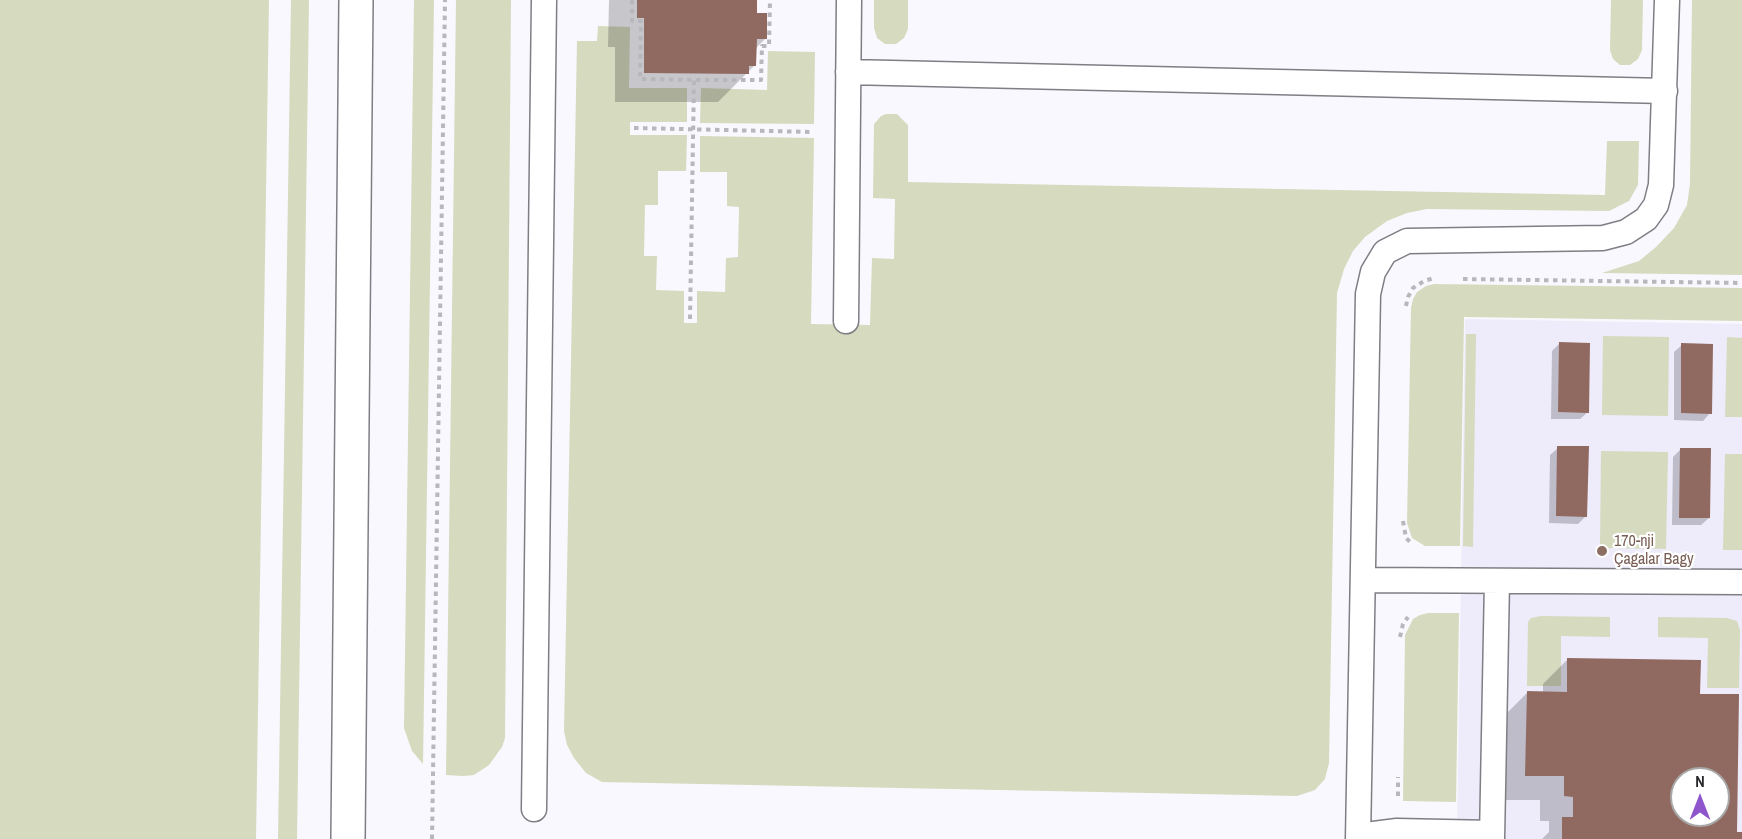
<!DOCTYPE html>
<html>
<head>
<meta charset="utf-8">
<style>
  body { margin:0 }
  #map { position:relative; width:1742px; height:839px; overflow:hidden; background:#f9f8fe; font-family:"Archivo Narrow",sans-serif }
  canvas { display:block }
  .north { position:absolute; left:1670px; top:767px; width:60px; height:60px; box-sizing:border-box; background:#fff; border:2px solid #a8a8a9; border-radius:50%; rotate:0deg; font-size:16px; font-weight:700; line-height:24px; text-align:center; color:#262528 }
  .north::after { content:''; display:block; margin:auto; width:21px; height:27px; background:#8e55cd; clip-path:polygon(50% 0,100% 100%,50% 72%,0 100%) }
</style>
</head>
<body>
<div id="map">
<canvas width="1742" height="839"></canvas>
<div class="north">N</div>
</div>
<script>
const context = document.querySelector('canvas').getContext('2d');
context.lineJoin = 'round';
function fillPath(path, color) {
  context.fillStyle = color;
  context.fill(path, 'evenodd');
}
function poly(rows) {
  const path = new Path2D();
  for (const r of rows) {
    path.moveTo(r[0], r[1]);
    for (let i = 2; i < r.length; i += 2) path.lineTo(r[i], r[i + 1]);
  }
  return path;
}
function stroke(path, color, width, dash) {
  context.strokeStyle = color;
  context.lineWidth = width;
  context.lineCap = dash ? 'butt' : 'round';
  context.setLineDash(dash || []);
  context.stroke(path);
}
function label(font, color, halo, rows, align = 'center') {
  context.font = font + ' "Archivo Narrow",sans-serif';
  context.lineWidth = 4.5;
  context.setLineDash([]);
  context.textBaseline = 'middle';
  context.strokeStyle = halo;
  context.fillStyle = color;
  for (const [text, x, y, turn = 0] of rows) {
    context.save();
    context.translate(x, y);
    context.rotate((+turn || 0) * Math.PI / 180);
    context.textAlign = isNaN(turn) ? turn : align;
    if (halo) context.strokeText(text, 0, 0);
    context.fillText(text, 0, 0);
    context.restore();
  }
}
fillPath(poly([
  [1465,319,1742,324,1742,839,1457,839],
  [1682,779,1718,779,1718,815,1682,815]
]), '#eeebfa');
fillPath(poly([
  [0,0,269,0,256,839,0,839],
  [291,0,309,0,297,839,278,839],
  [414,0,434,0,423,764,412,751,404,728],
  [456,0,511,0,505,738,502,747,489,765,474,775,463,776,446,775],
  [874,0,908,0,908,29,904,38,896,44,885,44,877,38,874,28],
  [1611,0,1643,0,1642,50,1638,59,1630,65,1620,65,1613,59,1610,50],
  [1692,0,1742,0,1742,275,1602,273,1639,261,1656,247,1674,228,1687,205,1690,184],
  [598,26,630,27,629,88,687,88,687,122,630,122,630,135,687,135,686,171,658,171,658,205,645,205,644,256,657,256,656,290,684,291,684,323,697,323,697,291,725,292,726,258,738,257,739,207,727,206,727,172,700,172,700,136,814,138,811,324,870,325,872,258,894,259,895,199,873,198,874,124,881,116,886,114,897,114,908,125,908,182,1605,195,1607,141,1639,141,1638,185,1629,201,1609,211,1427,209,1407,213,1387,221,1365,237,1353,251,1344,269,1337,293,1329,763,1325,779,1315,790,1297,796,602,782,586,773,574,758,567,745,564,731,577,41,597,41],
  [768,51,815,52,814,124,700,123,701,88,767,90],
  [1434,284,1742,288,1742,321,1464,317,1460,546,1425,546,1412,538,1407,523,1411,308,1413,299,1417,292,1426,286],
  [1466,334,1476,334,1473,547,1463,546],
  [1603,336,1669,337,1668,416,1602,415],
  [1727,337,1742,338,1742,417,1725,417],
  [1601,451,1668,452,1666,549,1600,548],
  [1725,454,1742,454,1742,550,1723,550],
  [1428,613,1459,613,1456,802,1403,801,1405,635,1413,619,1420,615],
  [1541,616,1610,617,1610,637,1561,636,1561,686,1527,686,1528,622,1531,618],
  [1658,617,1727,618,1737,621,1740,630,1739,688,1707,688,1708,638,1658,637]
]), '#d6dabe');
fillPath(poly([
  [609,0,755,0,755,15,765,39,755,49,755,65,718,102,615,102,615,47,608,47],
  [1560,343,1588,412,1580,419,1551,419,1552,351],
  [1682,345,1710,413,1703,421,1674,420,1674,352],
  [1558,448,1586,516,1578,524,1549,523,1550,455],
  [1681,449,1709,518,1701,525,1672,525,1673,457],
  [1568,659,1699,695,1735,834,1742,834,1742,839,1542,839,1549,832,1549,821,1540,821,1540,800,1501,800,1502,718,1527,693,1543,693,1543,684],
  [1682,779,1718,779,1718,815,1682,815]
]), '#0003');
fillPath(poly([
  [637,0,757,0,757,13,767,13,767,39,757,39,756,66,749,66,749,74,644,73,644,18,637,18],
  [1559,342,1590,343,1589,413,1558,412],
  [1681,343,1713,344,1712,414,1681,413],
  [1557,446,1589,446,1587,517,1556,516],
  [1680,448,1711,448,1710,518,1679,518],
  [1567,658,1701,660,1700,694,1739,694,1737,832,1742,832,1742,839,1562,839,1562,817,1573,817,1573,797,1564,796,1564,776,1525,776,1527,691,1567,692],
  [1682,779,1718,779,1718,815,1682,815]
]), '#906960');
const lane = poly([
  [848,72,1665,91],
  [846,321,849,0],
  [1363,580,1742,582],
  [534,809,544,0],
  [1358,836,1397,831,1492,833],
  [1358,839,1368,294,1373,272,1385,252,1407,241,1603,238,1626,232,1646,219,1656,205,1661,185,1667,0],
  [1492,839,1497,581]
]);
const street = poly([
  [348,839,356,0]
]);
stroke(lane, '#7f7e84', 27);
stroke(street, '#7f7e84', 36);
stroke(poly([
  [632,0,632,21,641,21,640,79,694,80,761,80,762,46,769,46,770,0],
  [634,128,813,132],
  [1463,279,1742,283],
  [1406,306,1408,297,1413,288,1424,281,1434,278],
  [690,319,694,80],
  [1403,521,1406,538,1412,544],
  [1400,637,1403,624,1408,617],
  [1398,796,1398,777],
  [432,839,445,0]
]), '#b8b7bc', 4, [4.5, 4.5]);
stroke(lane, '#fff', 24);
stroke(street, '#fff', 33);
for (const [x, y, r, color] of [
  [1602,551,6,"#8d6e63"]
]) {
  const dot = new Path2D();
  dot.arc(x, y, r, 0, 2 * Math.PI);
  context.fillStyle = color;
  context.fill(dot);
  stroke(dot, '#fff', 2);
}
label('16px', '#785e54', '#fff', [
  ["170-nji",1614,542],
  ["Çagalar Bagy",1614,560]
], 'left');
</script>
</body>
</html>
